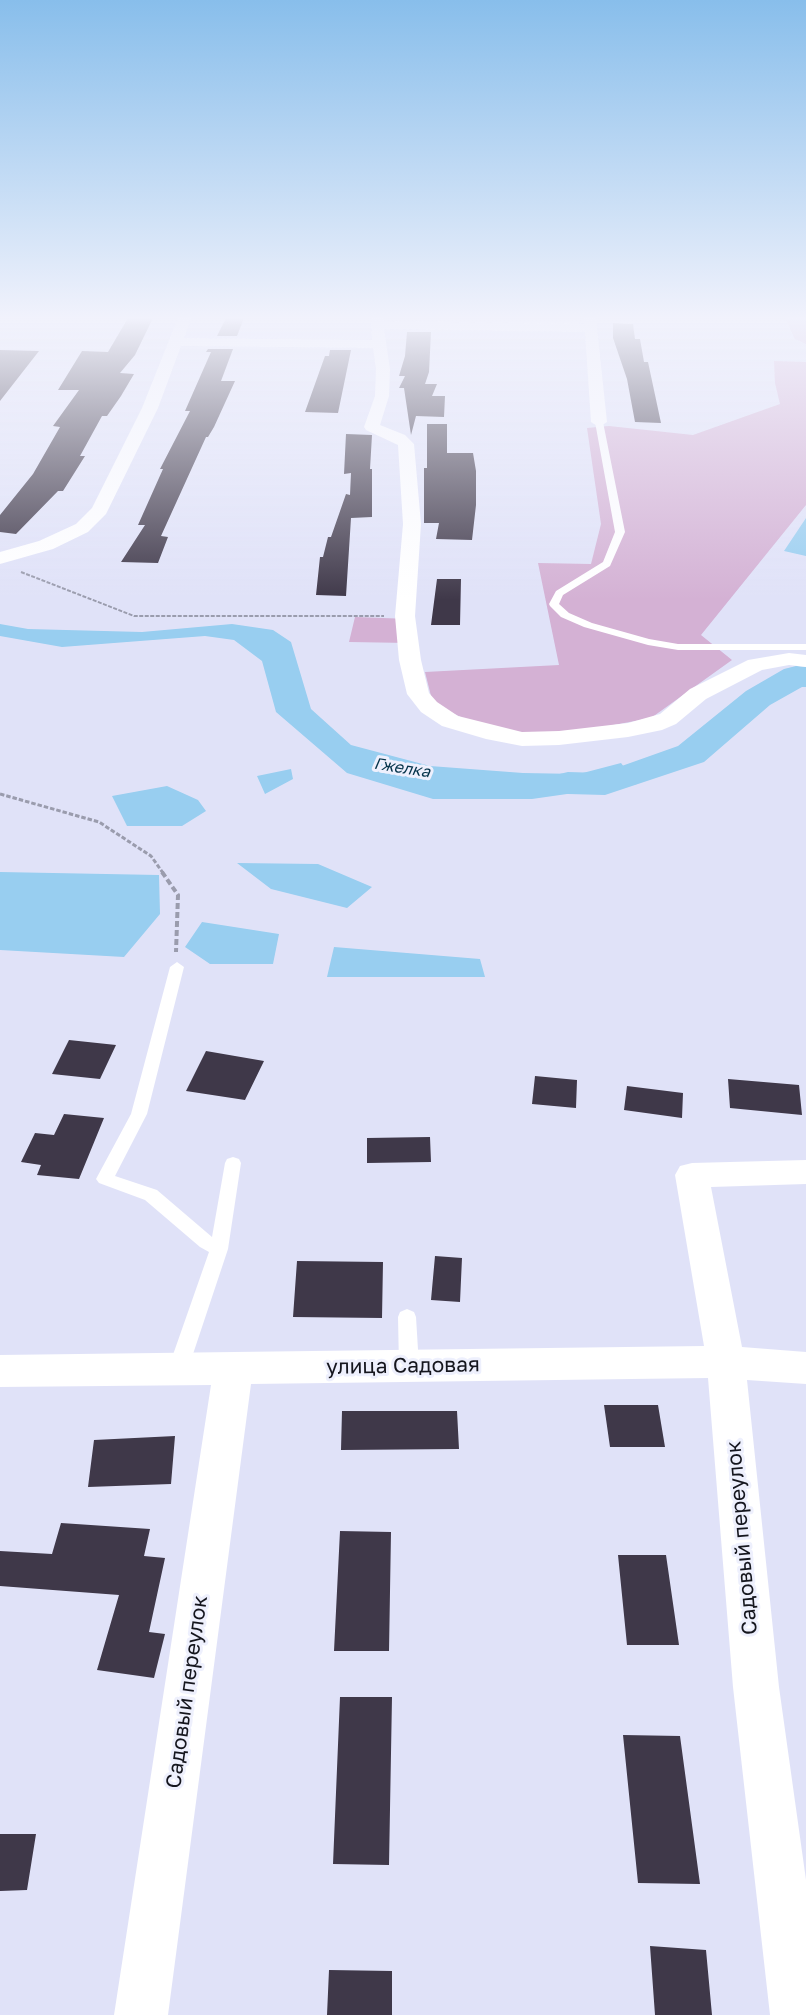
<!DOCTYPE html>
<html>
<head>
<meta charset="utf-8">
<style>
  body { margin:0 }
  canvas { display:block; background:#e0e2f8 }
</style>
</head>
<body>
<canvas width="806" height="2015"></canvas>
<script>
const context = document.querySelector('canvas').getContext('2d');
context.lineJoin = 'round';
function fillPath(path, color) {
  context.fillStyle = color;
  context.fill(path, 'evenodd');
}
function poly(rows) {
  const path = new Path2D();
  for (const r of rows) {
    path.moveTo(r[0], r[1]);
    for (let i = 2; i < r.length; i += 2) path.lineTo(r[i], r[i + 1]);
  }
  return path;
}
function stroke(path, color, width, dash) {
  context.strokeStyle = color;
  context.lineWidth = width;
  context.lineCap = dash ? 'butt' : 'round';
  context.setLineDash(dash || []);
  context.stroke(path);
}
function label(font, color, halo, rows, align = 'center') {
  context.font = font + ' "Golos Text",sans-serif';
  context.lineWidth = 6;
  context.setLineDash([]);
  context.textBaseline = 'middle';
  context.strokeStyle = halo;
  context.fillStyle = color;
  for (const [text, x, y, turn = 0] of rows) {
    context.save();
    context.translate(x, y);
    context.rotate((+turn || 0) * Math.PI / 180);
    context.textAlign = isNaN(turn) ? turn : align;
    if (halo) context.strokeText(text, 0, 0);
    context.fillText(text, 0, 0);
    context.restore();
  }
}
fillPath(poly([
  [785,318,806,318,806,344,795,339],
  [774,361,806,362,806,505,701,635,732,660,651,718,560,735,497,734,433,704,425,672,559,665,538,563,591,564,601,524,587,428,609,426,693,435,780,404,775,383],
  [355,617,410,619,409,643,349,642]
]), '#d4b1d4');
fillPath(poly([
  [806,518,806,556,784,551],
  [0,624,28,629,142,632,232,624,273,630,291,642,311,709,351,745,430,766,523,773,579,774,621,763,637,784,532,799,433,799,347,773,276,712,262,661,234,640,205,636,62,647,0,636],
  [291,769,293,779,265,794,257,776],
  [167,786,198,800,206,811,182,826,127,826,112,796],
  [237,863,318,864,372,887,347,908,271,889],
  [0,872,159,875,160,914,124,957,0,950],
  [202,922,279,934,273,964,210,964,185,947],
  [334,947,480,959,485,977,327,977]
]), '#98cef0');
fillPath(poly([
  [796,666,806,667,806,687,802,687,770,705,704,762,605,795,568,794,555,791,549,783,555,775,568,772,602,773,678,746,746,691,784,669,796,666]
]), '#98cef0');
fillPath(poly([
  [128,318,153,318,135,355,120,373,134,374,121,396,107,416,102,416,80,456,85,456,63,491,58,491,16,534,0,532,0,515,33,474,60,427,53,426,79,390,58,390,82,351,108,352],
  [226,318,244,318,237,336,217,336],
  [613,323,633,324,635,339,640,339,644,362,648,362,661,423,635,422,627,379,613,338],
  [407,332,431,332,429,372,425,384,437,384,432,396,445,396,444,417,416,416,411,435,404,388,399,388,405,376,399,376,405,356],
  [208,349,233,349,221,381,235,381,214,427,208,437,206,437,161,536,168,537,158,563,121,562,145,525,138,525,163,469,160,469,190,411,185,411,211,352,206,352],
  [0,350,39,351,0,401],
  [330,350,351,350,338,413,305,412,325,356,329,356],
  [427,424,447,424,447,453,473,453,476,471,476,505,472,540,436,539,439,523,424,523,424,468,427,468],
  [346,434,372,435,370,469,372,469,372,517,351,518,346,596,316,595,320,557,323,557,328,537,331,537,346,494,350,495,351,473,344,474],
  [437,579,461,579,460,625,431,625],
  [69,1040,116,1045,100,1079,52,1074],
  [206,1051,264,1061,245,1100,186,1091],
  [535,1076,577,1080,576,1108,532,1104],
  [728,1079,799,1085,802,1115,730,1108],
  [627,1086,683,1093,682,1118,624,1110],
  [64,1114,104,1118,79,1179,37,1175,41,1165,21,1162,35,1133,54,1135],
  [430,1137,431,1162,367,1163,367,1138],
  [435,1256,462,1258,460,1302,431,1300],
  [297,1261,383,1262,382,1318,293,1317],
  [604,1405,658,1405,665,1447,610,1447],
  [342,1411,457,1411,459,1449,341,1450],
  [175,1436,171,1484,88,1487,94,1440],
  [61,1523,150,1529,144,1556,165,1558,149,1632,165,1634,154,1678,97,1670,119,1595,0,1586,0,1551,52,1554],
  [340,1531,391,1532,389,1651,334,1651],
  [618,1555,666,1555,679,1645,627,1645],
  [340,1697,392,1697,389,1865,333,1864],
  [623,1735,680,1736,700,1884,638,1883],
  [0,1834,36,1834,27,1890,0,1891],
  [650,1946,706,1950,712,2015,655,2015],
  [329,1970,392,1971,392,2015,327,2015]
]), '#3f3849');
stroke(poly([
  [21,572,134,616,384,616]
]), '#9a9cad', 2, [4, 1.5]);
stroke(poly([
  [0,794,99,822,151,856,163,873]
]), '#9a9cad', 3, [4.5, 2]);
stroke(poly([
  [162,872,178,895,176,952]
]), '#9a9cad', 4, [6, 3]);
fillPath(poly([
  [599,420,603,422,625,532,610,566,563,595,559,604,569,613,592,623,649,639,678,644,806,644,806,650,678,650,648,645,584,627,561,617,550,606,549,604,556,591,603,562,615,532,595,422,599,420],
  [177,962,184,967,147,1114,115,1176,157,1190,212,1237,225,1163,227,1159,233,1157,239,1159,241,1163,228,1249,188,1369,185,1375,178,1377,171,1375,168,1369,209,1252,200,1247,145,1200,99,1183,96,1179,131,1114,170,967,177,962],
  [407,1309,414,1312,416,1317,419,1366,416,1372,409,1374,402,1372,399,1366,398,1317,400,1312,407,1309]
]), '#fff');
fillPath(poly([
  [178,318,191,318,184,338,372,340,371,318,384,318,384,321,584,324,584,318,596,318,607,422,599,427,591,422,585,332,384,329,390,369,389,396,380,425,405,435,414,444,421,524,415,616,421,660,429,693,437,702,458,716,522,732,559,731,628,723,660,714,690,689,748,660,789,653,806,655,806,667,789,665,762,670,706,699,676,724,662,730,628,737,559,745,522,746,486,739,442,726,421,712,407,694,399,660,395,616,403,524,398,445,366,430,364,427,375,396,376,369,373,348,181,346,158,408,106,514,88,532,53,549,0,564,0,552,39,541,76,524,92,508,142,408,178,318],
  [806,1160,806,1184,711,1187,742,1347,806,1352,806,1384,747,1380,779,1687,806,1880,806,2015,770,2015,733,1687,708,1378,251,1384,168,2015,114,2015,211,1385,0,1387,0,1355,704,1346,675,1175,680,1166,692,1163,806,1160]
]), '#fff');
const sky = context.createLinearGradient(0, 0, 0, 600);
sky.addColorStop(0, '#88beeb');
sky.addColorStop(0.53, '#f1f2fc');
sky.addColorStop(1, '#f1f2fc00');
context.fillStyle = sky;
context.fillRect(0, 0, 806, 600);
label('italic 16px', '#04334a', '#eef0fd', [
  ["Гжелка",402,768,9]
]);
label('21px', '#15161e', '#eef0fd', [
  ["улица Садовая",403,1366,-1],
  ["Садовый переулок",742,1538,-95],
  ["Садовый переулок",187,1692,-82]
]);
</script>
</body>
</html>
